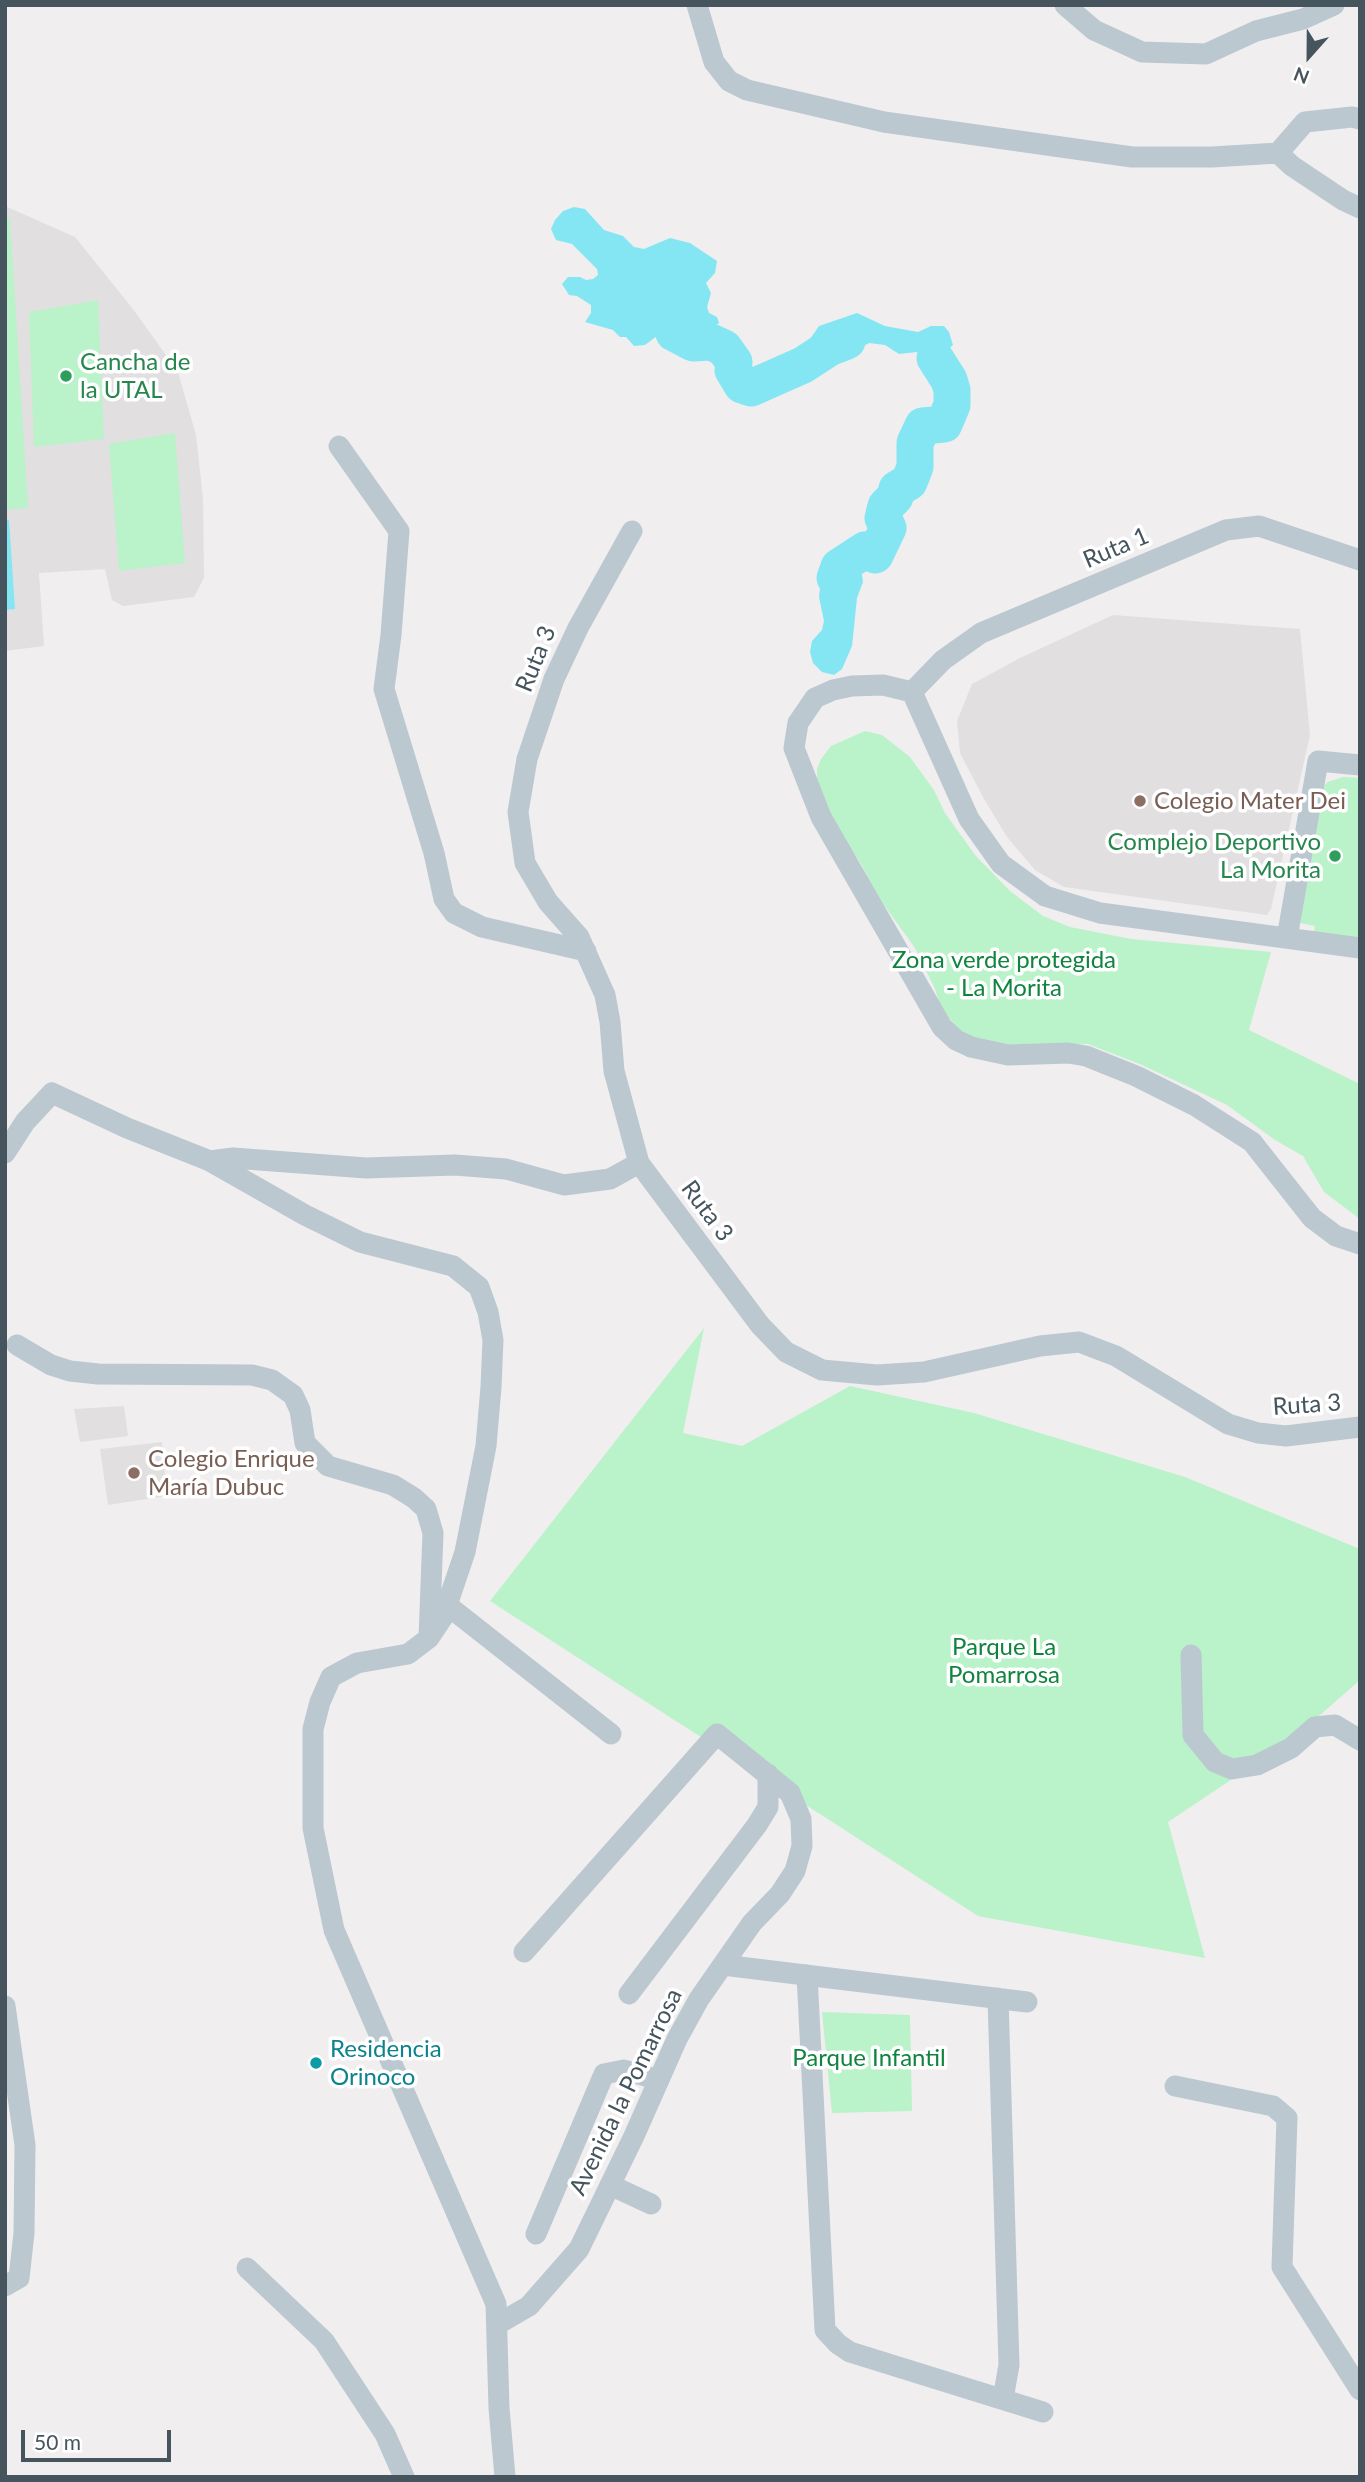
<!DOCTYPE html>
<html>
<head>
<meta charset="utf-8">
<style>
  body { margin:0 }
  #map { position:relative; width:1365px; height:2482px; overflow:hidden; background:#f1eeef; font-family:Lato,sans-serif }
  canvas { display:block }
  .frame { position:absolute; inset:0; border:7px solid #45545d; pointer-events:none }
  .north { position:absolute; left:1274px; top:21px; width:70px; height:70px; -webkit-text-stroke:5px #fff; paint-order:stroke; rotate:201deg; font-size:19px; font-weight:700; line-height:28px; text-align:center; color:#45545d }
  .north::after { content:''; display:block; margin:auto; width:24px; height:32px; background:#45545d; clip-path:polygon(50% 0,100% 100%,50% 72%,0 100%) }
  .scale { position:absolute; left:21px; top:2430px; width:150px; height:32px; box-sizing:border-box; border:4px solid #45545d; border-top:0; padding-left:9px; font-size:21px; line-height:24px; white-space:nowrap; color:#45545d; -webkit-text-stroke:5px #fff; paint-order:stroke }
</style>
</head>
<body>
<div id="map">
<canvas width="1365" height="2482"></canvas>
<div class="frame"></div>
<div class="north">N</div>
<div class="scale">50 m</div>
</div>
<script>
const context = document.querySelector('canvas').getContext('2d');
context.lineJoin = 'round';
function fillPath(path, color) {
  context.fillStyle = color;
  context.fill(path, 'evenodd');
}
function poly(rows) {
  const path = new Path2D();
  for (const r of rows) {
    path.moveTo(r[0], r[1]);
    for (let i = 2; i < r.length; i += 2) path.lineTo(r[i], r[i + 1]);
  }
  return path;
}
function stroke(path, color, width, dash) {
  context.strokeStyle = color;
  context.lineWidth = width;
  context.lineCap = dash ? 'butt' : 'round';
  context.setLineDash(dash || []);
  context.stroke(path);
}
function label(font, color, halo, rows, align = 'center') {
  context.font = font + ' Lato,sans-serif';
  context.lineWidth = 7;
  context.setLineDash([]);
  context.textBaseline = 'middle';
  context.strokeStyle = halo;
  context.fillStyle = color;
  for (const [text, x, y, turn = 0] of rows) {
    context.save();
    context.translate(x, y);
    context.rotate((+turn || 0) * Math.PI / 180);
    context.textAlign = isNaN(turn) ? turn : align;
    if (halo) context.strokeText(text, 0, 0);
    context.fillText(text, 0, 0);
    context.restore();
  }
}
fillPath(poly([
  [5,206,75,237,133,309,178,372,196,435,203,499,204,578,194,597,123,606,112,600,105,569,39,573,44,646,5,651],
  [1113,615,1300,629,1310,735,1271,909,1267,915,1064,887,1035,870,1007,837,984,799,960,753,957,721,972,684,1020,658],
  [124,1406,128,1436,80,1442,74,1409],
  [162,1442,167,1496,108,1505,100,1449]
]), '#e2dfe1');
fillPath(poly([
  [5,218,10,218,28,508,5,510],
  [98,300,104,439,34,447,29,312],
  [175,433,185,563,119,571,109,444],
  [865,731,882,735,910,757,934,790,945,813,975,855,1010,891,1043,916,1070,927,1131,939,1271,952,1249,1030,1360,1084,1360,1219,1324,1192,1303,1156,1275,1140,1227,1105,1142,1065,1088,1044,1007,1047,964,1035,941,1009,935,989,915,948,879,898,861,864,829,815,817,782,817,769,821,759,831,746],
  [1343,777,1360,778,1360,948,1312,941,1315,926,1300,923,1321,788,1328,782],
  [704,1328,683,1433,742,1446,850,1386,974,1413,1185,1477,1360,1549,1360,1680,1295,1737,1168,1822,1205,1958,978,1916,490,1601],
  [822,2012,910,2015,912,2111,832,2113]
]), '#baf2ca');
fillPath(poly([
  [574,207,585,209,604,230,623,236,634,247,644,249,670,238,690,243,717,261,715,273,706,283,711,293,707,307,709,313,717,317,719,323,712,328,681,323,665,330,645,345,634,346,626,337,620,337,613,330,585,322,591,313,591,305,577,296,569,295,562,284,568,277,580,277,586,280,593,279,598,275,597,269,572,244,556,240,551,229,555,220,563,211],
  [857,313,885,326,918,332,931,326,944,326,949,332,953,345,943,354,943,359,947,366,962,376,964,381,959,403,952,405,946,403,942,396,943,386,931,370,928,354,917,352,899,354,885,345,869,343,853,352,838,355,817,366,803,365,808,342,819,326],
  [9,520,15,609,5,610,5,521],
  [865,550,875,555,861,568,863,582,857,598,852,646,842,669,834,675,822,672,813,663,810,652,812,641,822,630,824,621,819,597,822,570,837,556]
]), '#84e6f2');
stroke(poly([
  [647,285,652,287,658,295,674,333,693,343,711,342,724,348,734,362,733,370,742,385,751,388,803,365,829,348,847,341],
  [835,578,839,567,865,550,875,555,888,528,883,518,886,506,895,497,897,489,909,482,915,467,915,443,923,426,944,424,952,405,952,390,949,380,935,358]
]), '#84e6f2', 37);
stroke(poly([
  [697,5,714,62,729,81,747,90,884,122,1132,157,1212,157,1278,153,1305,122,1352,117,1360,119],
  [1065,5,1094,30,1142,52,1206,54,1256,31,1303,19,1334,5],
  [1278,153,1292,166,1343,200,1360,208],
  [339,446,399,531,391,635,384,689,434,853,444,899,454,913,482,927,586,951],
  [632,531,578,628,554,679,527,759,518,812,525,863,548,902,579,937,605,995,610,1022,614,1071,639,1163,760,1325,786,1352,822,1370,877,1375,924,1372,1040,1346,1079,1342,1116,1356,1228,1424,1258,1433,1286,1436,1360,1427],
  [912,692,883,685,852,686,833,690,815,698,798,723,794,748,821,817,942,1027,956,1040,971,1047,1008,1055,1068,1053,1086,1056,1136,1076,1194,1105,1252,1142,1312,1218,1336,1236,1360,1244],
  [912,692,969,819,1001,864,1045,896,1100,913,1360,948],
  [912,692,943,660,981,633,1226,530,1259,526,1360,560],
  [1287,938,1318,761,1360,765],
  [5,1153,25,1122,52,1093,127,1128,210,1161,305,1215,360,1242,453,1266,479,1287,488,1312,493,1340,491,1387,486,1446,465,1552,443,1617,429,1638,408,1654,357,1663,331,1677,320,1702,313,1729,313,1828,334,1930,496,2304,499,2408,505,2477],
  [210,1161,233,1158,366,1168,455,1165,506,1169,564,1185,610,1179,639,1163],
  [17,1345,51,1365,70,1371,98,1374,252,1375,272,1380,293,1395,300,1410,305,1443,328,1466,393,1485,414,1498,426,1509,433,1533,429,1638],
  [447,1605,611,1734],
  [1191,1655,1193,1735,1215,1762,1232,1769,1257,1765,1291,1748,1315,1727,1335,1725,1360,1740],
  [723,1965,1027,2002],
  [807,1975,825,2330,838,2344,850,2352,1043,2412],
  [629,1994,757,1825,768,1807,768,1774],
  [998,1998,1009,2365,1003,2399],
  [5,2006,25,2145,24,2233,19,2278,5,2286],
  [1175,2086,1273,2106,1287,2118,1282,2267,1360,2390],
  [610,2185,651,2204],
  [536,2234,604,2074,624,2070,659,2080],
  [247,2268,324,2341,385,2434,404,2477],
  [498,2324,529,2306,579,2249,634,2136,677,2039,699,1999,752,1923,780,1894,795,1871,802,1846,801,1819,790,1793,717,1734,524,1952]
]), '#bbc8cf', 21);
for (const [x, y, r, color] of [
  [66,376,7,"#2e9e5b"],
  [1140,801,7,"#8d6e63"],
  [1335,856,7,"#2e9e5b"],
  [134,1473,7,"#8d6e63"],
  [316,2063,7,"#0f9aa8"]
]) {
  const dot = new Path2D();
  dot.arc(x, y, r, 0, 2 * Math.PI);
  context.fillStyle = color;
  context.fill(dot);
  stroke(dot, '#fff', 2.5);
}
label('24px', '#27864d', '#fff', [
  ["Cancha de",80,362],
  ["la UTAL",80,390],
  ["Complejo Deportivo",1321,842,"right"],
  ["La Morita",1321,870,"right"]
], 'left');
label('24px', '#45545d', '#fff', [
  ["Ruta 1",1116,548,-23],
  ["Ruta 3",536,659,-68],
  ["Ruta 3",707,1211,53],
  ["Ruta 3",1307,1405,-4],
  ["Avenida la Pomarrosa",626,2092,-64]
]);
label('24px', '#785e54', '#fff', [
  ["Colegio Mater Dei",1154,801],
  ["Colegio Enrique",148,1459],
  ["María Dubuc",148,1487]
], 'left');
label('24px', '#10843f', '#fff', [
  ["Zona verde protegida",1004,960],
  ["- La Morita",1004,988],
  ["Parque La",1004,1647],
  ["Pomarrosa",1004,1675],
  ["Parque Infantil",869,2058]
]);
label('24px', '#0d838f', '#fff', [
  ["Residencia",330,2049],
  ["Orinoco",330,2077]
], 'left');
</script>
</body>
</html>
